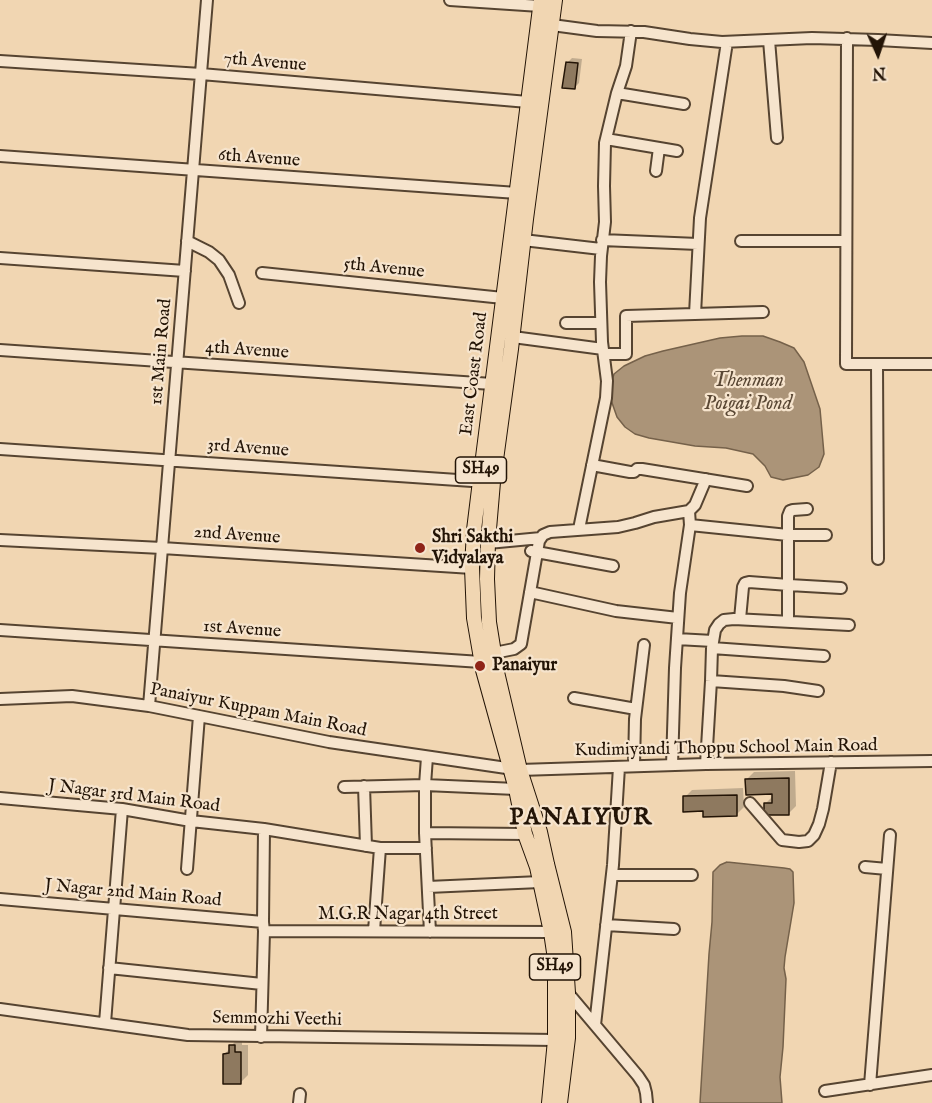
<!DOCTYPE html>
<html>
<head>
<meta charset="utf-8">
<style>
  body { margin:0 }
  #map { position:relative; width:932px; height:1103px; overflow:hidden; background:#f1d6b2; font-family:"IM FELL English",serif }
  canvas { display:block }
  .north { position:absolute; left:848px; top:24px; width:60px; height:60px; -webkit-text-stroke:4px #f6e4cd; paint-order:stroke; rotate:177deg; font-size:16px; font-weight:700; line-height:24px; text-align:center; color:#231406 }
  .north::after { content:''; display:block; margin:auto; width:21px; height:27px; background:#231406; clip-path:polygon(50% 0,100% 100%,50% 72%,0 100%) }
</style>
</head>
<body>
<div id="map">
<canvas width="932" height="1103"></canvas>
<div class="north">N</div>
</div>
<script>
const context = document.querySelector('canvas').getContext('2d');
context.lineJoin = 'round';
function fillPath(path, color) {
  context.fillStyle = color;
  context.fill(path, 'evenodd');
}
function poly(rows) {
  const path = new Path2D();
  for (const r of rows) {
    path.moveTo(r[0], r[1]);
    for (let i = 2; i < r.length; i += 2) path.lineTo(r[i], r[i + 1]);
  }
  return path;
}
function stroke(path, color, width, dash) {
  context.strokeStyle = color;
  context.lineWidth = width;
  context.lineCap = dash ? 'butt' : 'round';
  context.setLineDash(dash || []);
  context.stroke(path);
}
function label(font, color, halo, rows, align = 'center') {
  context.font = font + ' "IM FELL English",serif';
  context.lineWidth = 4.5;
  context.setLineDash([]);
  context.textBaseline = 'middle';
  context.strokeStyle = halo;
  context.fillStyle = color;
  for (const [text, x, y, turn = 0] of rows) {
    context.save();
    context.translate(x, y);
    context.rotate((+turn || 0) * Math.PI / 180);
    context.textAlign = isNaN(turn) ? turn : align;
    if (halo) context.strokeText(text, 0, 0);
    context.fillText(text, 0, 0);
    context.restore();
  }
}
const water = poly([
  [742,336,763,336,780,342,794,348,804,362,820,409,824,454,819,467,808,475,783,480,771,477,765,466,753,454,726,448,695,446,649,438,635,434,625,427,617,417,611,400,610,387,614,374,624,366,645,356,663,351,720,338,742,336],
  [727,862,784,868,790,869,793,872,794,903,785,957,784,968,786,979,783,1047,780,1077,782,1103,700,1103,709,954,712,922,713,872,720,865,727,862]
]);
fillPath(water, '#ab9478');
stroke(water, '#75614a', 1.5);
fillPath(poly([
  [572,58,582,59,579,83,574,88,567,63],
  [795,771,796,806,789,813,765,804,773,796,773,792,747,779,754,772],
  [743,788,744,807,736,815,705,810,685,797,692,790],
  [237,1039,242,1039,242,1045,248,1045,248,1075,241,1082,225,1054]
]), '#0003');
const building = poly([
  [566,62,578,63,575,89,562,88,566,62],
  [789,778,789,815,764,815,764,803,772,803,772,794,746,795,745,779,789,778],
  [737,795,737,816,703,817,703,811,683,812,683,796,737,795],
  [229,1045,235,1045,235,1052,241,1052,241,1084,223,1084,223,1054,229,1053,229,1045]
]);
fillPath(building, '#8e795f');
stroke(building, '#231406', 1.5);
const minor = poly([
  [450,0,540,6],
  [552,25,597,31,644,32,690,39,722,42,812,38,878,40,932,43],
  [847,38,846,364,932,364],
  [769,40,777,138],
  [0,61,201,74,528,102],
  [617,93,684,104],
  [606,139,677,151],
  [0,156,517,193],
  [656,171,659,148],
  [523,240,601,249],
  [602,240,698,244],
  [187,241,209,252,219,260,229,275,239,303],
  [741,241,846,241],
  [0,258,185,271],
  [262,273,503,298],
  [695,314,700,218,727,42],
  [566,323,601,323],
  [513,337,603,349],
  [0,350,492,384],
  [604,354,626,354,626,316,763,312],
  [877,364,878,559],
  [0,449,487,482],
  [592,465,630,472,634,472,637,469,642,469,747,486],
  [690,525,788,535,826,535],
  [579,529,606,398,607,381,602,342,600,282,601,256,605,222,604,186,605,143,617,93,626,66,631,31],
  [0,540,162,548,472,568],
  [488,543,541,538],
  [531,551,613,566],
  [530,592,616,611,678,618],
  [740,619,743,587,745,583,749,582,789,585,841,588],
  [788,621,788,516,790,511,793,510,807,509],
  [0,630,481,662],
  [677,639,713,641],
  [712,648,824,656],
  [494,653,514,649,521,644,539,541,543,535,550,532,618,527,635,523,654,517,689,511,695,505,706,479],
  [711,681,784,686,818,691],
  [574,698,636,709],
  [0,699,72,696,149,706,329,742,520,770,706,764,932,761],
  [149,706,207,0],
  [427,757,425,785,425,833,430,932],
  [706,764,711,681,712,648,715,630,719,624,724,620,734,619,849,625],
  [672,765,675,668,680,593,690,525,689,511],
  [634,766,635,719,644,645],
  [364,786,366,846],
  [344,787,425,785,516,789],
  [0,798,122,809,191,821,264,829,380,848,426,848],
  [750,803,782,840,799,842,808,841,814,835,819,824,823,809,831,762],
  [425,833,525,834],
  [865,867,887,869],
  [187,869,199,716],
  [612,875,692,875],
  [428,887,540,882],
  [0,899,263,922],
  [606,925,674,929],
  [264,931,551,932],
  [374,931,380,848],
  [109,968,262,984],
  [568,993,638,1076,644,1085,646,1093,647,1103],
  [0,1009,188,1035,555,1040],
  [105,1023,122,809],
  [595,1025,613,865,619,767],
  [261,1037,264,931,263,922,264,829],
  [870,1085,890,835],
  [825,1091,932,1075],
  [299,1103,300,1094]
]);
const major = poly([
  [541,0,480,481,474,530,472,568,474,618,483,670,516,789,525,834,537,867,551,932,555,959,555,1040,549,1103],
  [555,0,526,219,511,349,493,482,488,541,487,579,489,622,497,672,520,770,540,832,547,864,564,932,568,993,568,1038,560,1103]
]);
stroke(minor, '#564431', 14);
stroke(major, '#231406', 16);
stroke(minor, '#f6e4cd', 10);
stroke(major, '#f1d6b2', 14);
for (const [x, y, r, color] of [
  [420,548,6,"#8f2418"],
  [480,666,6,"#8f2418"]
]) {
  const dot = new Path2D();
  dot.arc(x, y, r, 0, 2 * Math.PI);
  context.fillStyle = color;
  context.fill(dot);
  stroke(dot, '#f6e4cd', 2);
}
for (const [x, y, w] of [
  [481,470,51],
  [555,967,51]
]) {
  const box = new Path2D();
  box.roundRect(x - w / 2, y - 13, w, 26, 4.5);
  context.fillStyle = '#f6e4cd';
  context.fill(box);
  stroke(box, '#231406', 1.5);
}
label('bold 16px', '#231406', null, [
  ["SH49",481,470],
  ["SH49",555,967]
]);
label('18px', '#231406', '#f6e4cd', [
  ["7th Avenue",265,63,5],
  ["6th Avenue",259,159,4],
  ["5th Avenue",384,269,6],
  ["4th Avenue",247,351,4],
  ["1st Main Road",162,352,-85],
  ["East Coast Road",475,374,-83],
  ["3rd Avenue",248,449,4],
  ["2nd Avenue",237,536,4],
  ["1st Avenue",242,630,4],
  ["Panaiyur Kuppam Main Road",258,711,11],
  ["Kudimiyandi Thoppu School Main Road",726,749,-1],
  ["J Nagar 3rd Main Road",134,797,7],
  ["J Nagar 2nd Main Road",133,894,5],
  ["M.G.R Nagar 4th Street",408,915],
  ["Semmozhi Veethi",277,1020,1]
]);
label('bold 18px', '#231406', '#f6e4cd', [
  ["Shri Sakthi",432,538],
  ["Vidyalaya",432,559],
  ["Panaiyur",492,666]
], 'left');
label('italic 20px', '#594734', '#f6e4cd', [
  ["Thenman",748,382],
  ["Poigai Pond",748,405]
]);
context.letterSpacing = '1.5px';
label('bold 24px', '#231406', '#f6e4cd', [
  ["PANAIYUR",581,819]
]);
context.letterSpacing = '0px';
</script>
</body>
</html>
